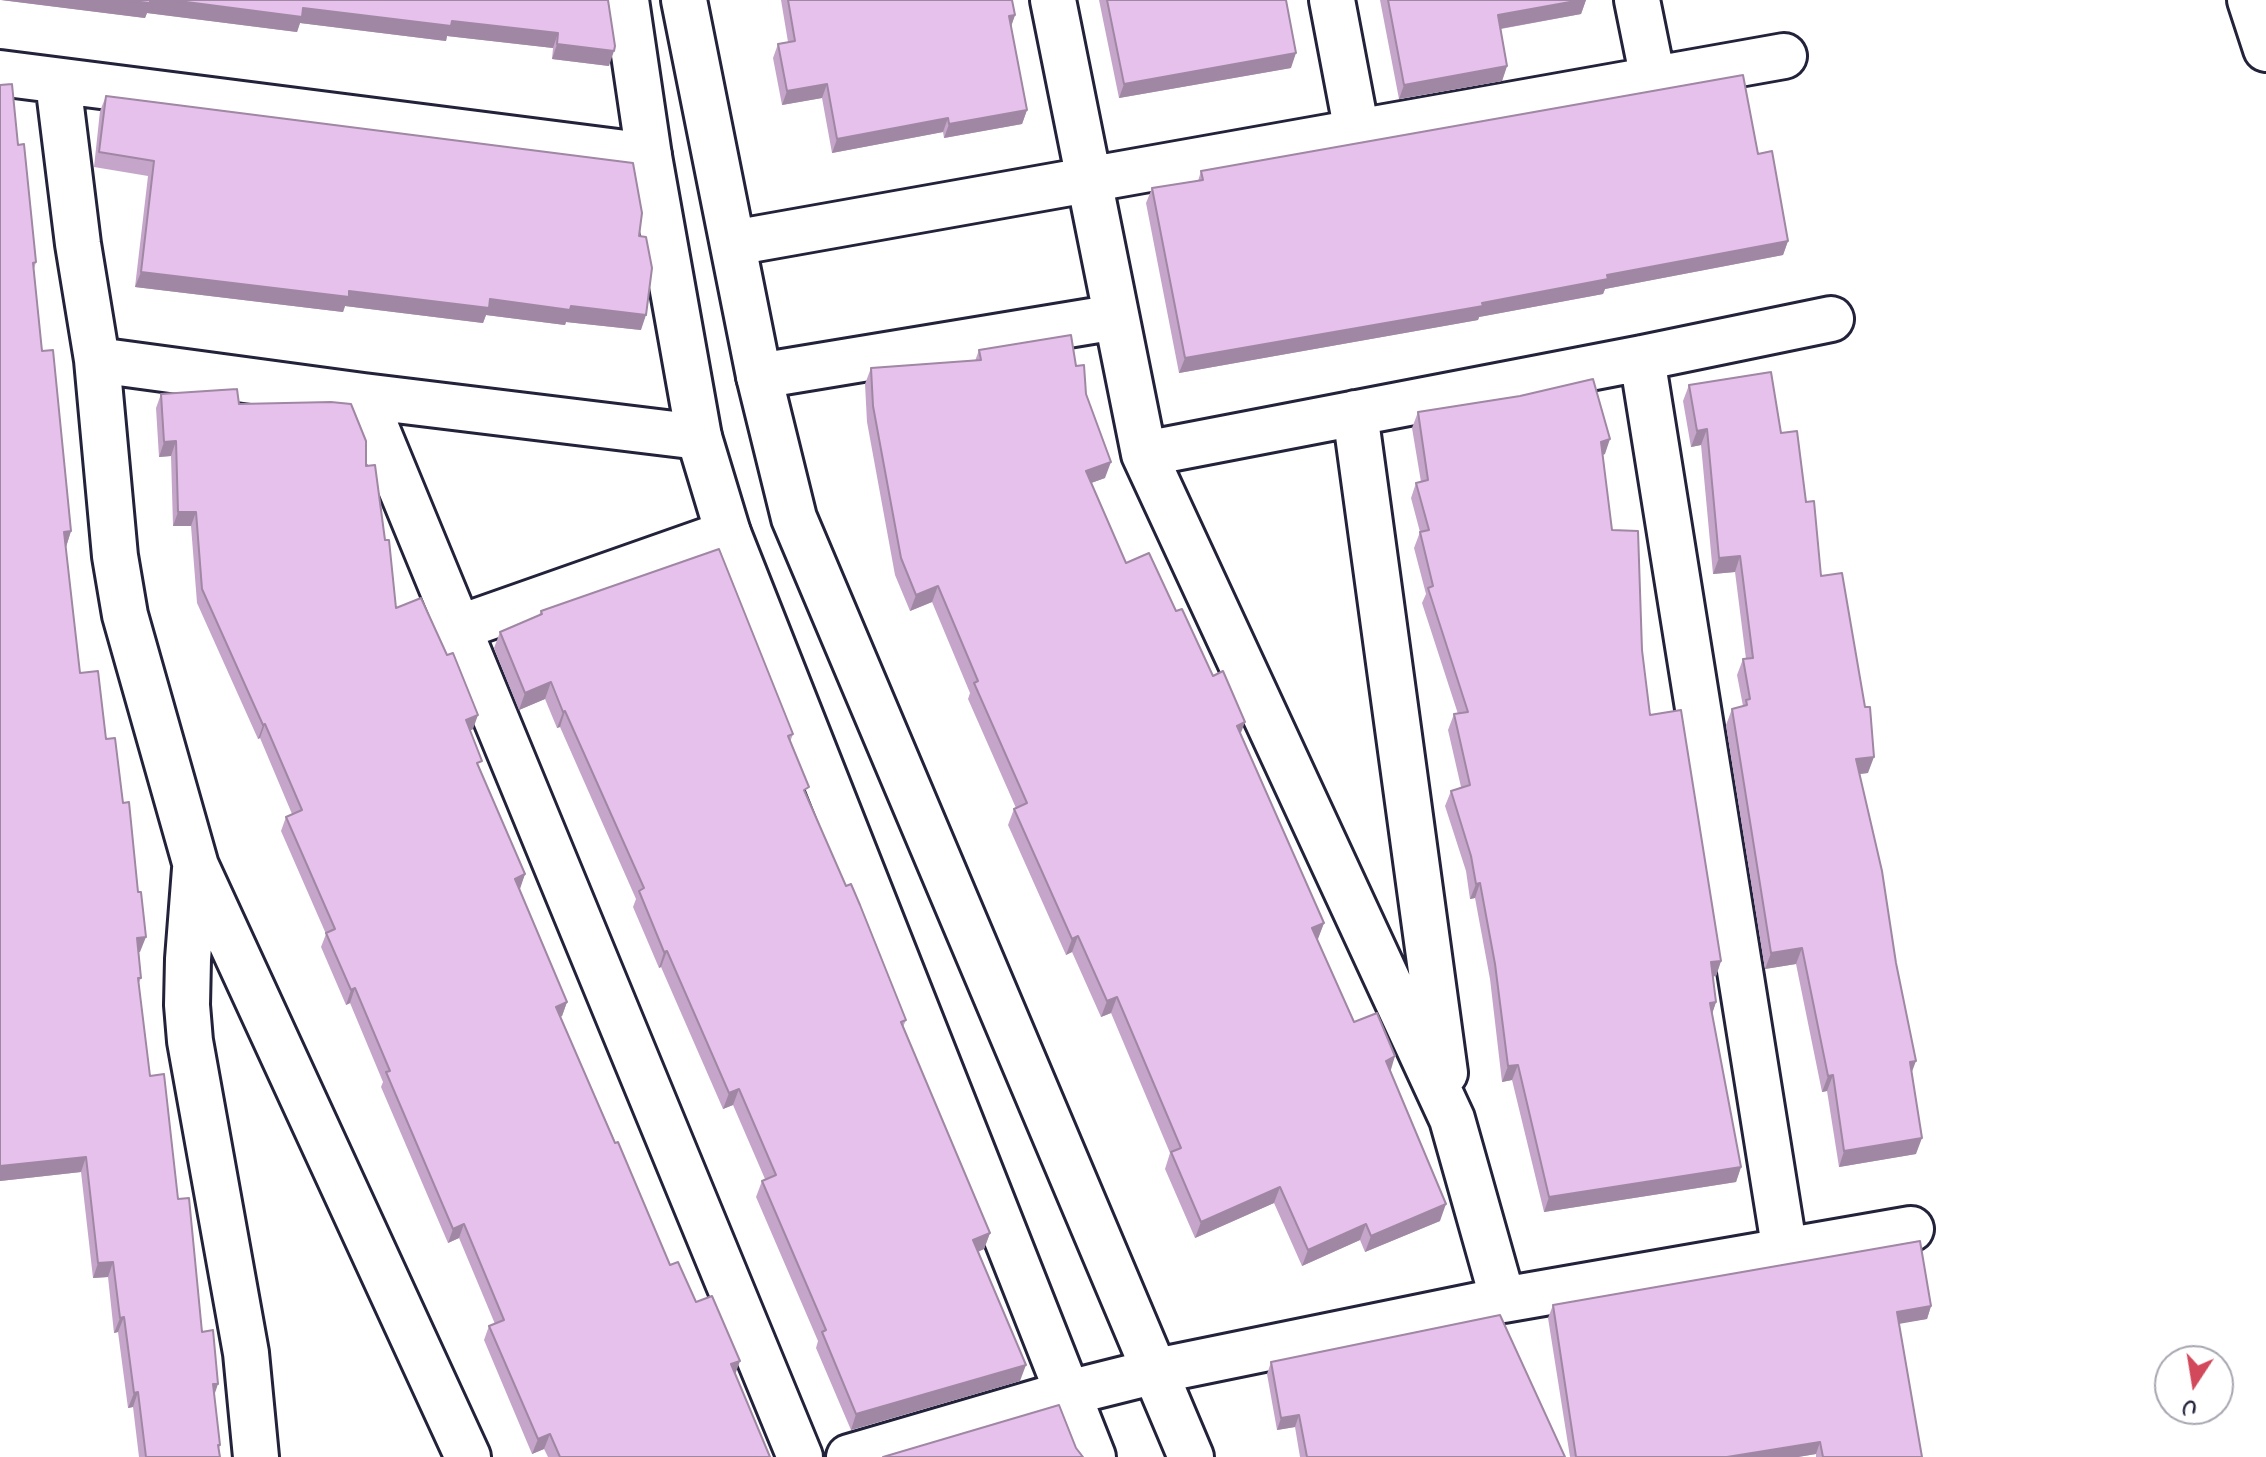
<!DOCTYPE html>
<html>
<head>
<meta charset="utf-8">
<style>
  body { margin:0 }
  #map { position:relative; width:2266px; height:1457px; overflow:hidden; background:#fff; font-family:Mynerve,sans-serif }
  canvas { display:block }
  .north { position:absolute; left:2154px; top:1345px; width:80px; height:80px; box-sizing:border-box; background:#fff; border:2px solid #a7a7b1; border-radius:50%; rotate:192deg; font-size:22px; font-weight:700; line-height:32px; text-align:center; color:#22223b }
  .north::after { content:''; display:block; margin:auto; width:28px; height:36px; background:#d1495b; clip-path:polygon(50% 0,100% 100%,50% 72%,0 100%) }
</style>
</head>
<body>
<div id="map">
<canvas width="2266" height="1457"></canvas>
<div class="north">U</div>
</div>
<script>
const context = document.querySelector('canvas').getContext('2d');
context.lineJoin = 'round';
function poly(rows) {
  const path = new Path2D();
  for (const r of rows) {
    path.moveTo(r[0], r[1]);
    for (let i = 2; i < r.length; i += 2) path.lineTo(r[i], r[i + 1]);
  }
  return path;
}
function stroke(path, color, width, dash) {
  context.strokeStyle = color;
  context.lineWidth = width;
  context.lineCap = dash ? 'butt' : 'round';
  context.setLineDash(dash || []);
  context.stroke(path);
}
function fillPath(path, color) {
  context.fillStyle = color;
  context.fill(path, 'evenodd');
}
const minor = poly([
  [1053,0,1144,454,1452,1119,1503,1300],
  [1332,0,1357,132],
  [1637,0,1653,79],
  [2250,0,2266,49],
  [0,73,649,156],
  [58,82,78,244,97,360,115,556,125,615,196,866,468,1457],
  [733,243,1784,56],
  [1642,358,1785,1252],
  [97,360,363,396,699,437],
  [759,376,1116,317],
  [363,396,800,1457],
  [1355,413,1445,1073],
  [1144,454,1642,358,1831,319],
  [458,628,728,533],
  [195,869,188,959,187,1005,190,1041,246,1353,256,1457],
  [849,1457,1068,1393,1156,1371,1503,1300,1911,1229]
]);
const tertiary = poly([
  [626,0,649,156,699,437,728,533,1093,1457],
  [684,0,759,376,794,518,1191,1457]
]);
stroke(minor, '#22223b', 50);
stroke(tertiary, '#22223b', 50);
stroke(minor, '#fff', 44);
stroke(tertiary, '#fff', 44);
fillPath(poly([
  [1,0,608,0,609,66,552,59,553,48,447,36,446,41,300,23,297,32,147,13,145,18],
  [781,0,1012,0,1015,15,1011,27,1027,110,1022,124,944,138,943,132,832,153,822,98,782,105,773,58,778,44,788,42],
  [1099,0,1286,0,1291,68,1119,98],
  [1380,0,1586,0,1581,14,1501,29,1507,66,1502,81,1399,99],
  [0,85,18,145,36,262,34,269,42,351,71,531,66,547,80,673,106,739,140,952,138,952,141,978,138,985,150,1076,178,1199,214,1395,220,1445,219,1449,220,1457,139,1457,133,1407,128,1408,118,1332,114,1333,108,1277,93,1278,81,1172,0,1181],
  [106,96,639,236,641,330,566,322,565,325,486,315,483,323,345,306,343,312,135,287,148,176,94,167,100,111],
  [1758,154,1788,241,1783,255,1605,289,1603,294,1479,317,1478,320,1179,373,1146,203,1152,188,1198,181,1201,171],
  [979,350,1076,366,1086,394,1105,478,1091,483,1126,563,1176,611,1241,734,1324,923,1317,940,1354,1022,1390,1071,1440,1221,1365,1252,1360,1240,1302,1266,1274,1203,1195,1238,1165,1169,1170,1153,1111,1013,1101,1017,1072,952,1066,955,1008,825,1014,809,1016,808,968,699,970,693,932,602,910,611,895,575,867,422,865,384,871,368,975,361],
  [1689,385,1781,433,1806,502,1821,576,1868,773,1860,774,1911,1073,1916,1154,1839,1167,1827,1091,1822,1092,1796,964,1765,969,1726,725,1732,709,1743,706,1737,675,1743,659,1746,659,1735,572,1713,574,1701,445,1691,447,1683,401],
  [161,394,239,404,366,466,385,540,396,608,473,729,470,731,479,769,525,874,519,889,567,1002,562,1016,560,1017,670,1265,696,1302,735,1374,770,1457,548,1457,544,1449,532,1454,484,1340,489,1326,495,1324,459,1238,448,1243,381,1087,383,1082,350,1003,346,1005,321,947,326,934,281,831,286,817,292,814,260,738,258,739,197,603,191,526,173,526,171,456,159,457,156,408],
  [1418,412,1605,454,1603,455,1612,530,1642,650,1650,715,1721,961,1716,976,1713,976,1716,1002,1712,1014,1741,1167,1736,1182,1544,1212,1512,1080,1502,1082,1490,979,1475,898,1470,899,1466,871,1445,806,1451,791,1461,787,1448,730,1454,714,1458,714,1422,603,1426,594,1414,548,1420,532,1411,498,1416,483,1421,482,1412,428],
  [541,611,793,734,790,742,806,795,906,1020,903,1027,990,1233,984,1249,978,1252,1020,1381,851,1430,816,1348,818,1341,756,1197,762,1181,765,1179,733,1105,723,1109,661,967,659,968,633,907,636,899,560,727,557,728,545,699,519,710,494,648,500,632,539,615],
  [1553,1305,1931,1306,1927,1319,1899,1323,1922,1457,1816,1457,1816,1454,1798,1457,1570,1457,1548,1318],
  [1271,1362,1565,1457,1300,1457,1295,1427,1277,1430,1267,1374]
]), '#c5a6ca');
fillPath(poly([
  [1,0,171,0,303,8,452,21,558,33,553,48,447,36,446,41,300,23,297,32,147,13,145,18],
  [1581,0,1586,0,1581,14,1493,30,1498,15],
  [1015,15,1010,29,1009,16],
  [557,44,614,51,609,66,552,59],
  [1296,53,1291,68,1119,98,1124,84],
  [1507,66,1502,81,1399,99,1404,85],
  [827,84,822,98,782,105,787,91],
  [1027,110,1022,124,944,138,949,124],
  [948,118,943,132,832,153,837,139],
  [1788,241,1783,255,1605,289,1603,294,1479,317,1478,320,1179,373,1185,358,1482,303,1607,275],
  [141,272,349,291,490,299,571,306,646,315,641,330,566,322,565,325,486,315,483,323,345,306,343,312,135,287],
  [1707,429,1701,445,1691,447,1697,431],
  [1610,439,1605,454,1595,457,1601,442],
  [176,441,171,456,159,457,164,442],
  [1111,462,1105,478,1080,487,1086,471],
  [178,512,196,512,191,526,173,526],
  [71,531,66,547,64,532],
  [1740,556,1735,572,1713,574,1719,558],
  [938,586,932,602,910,611,916,595],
  [551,682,545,699,519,710,525,693],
  [565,711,560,727,557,728,563,712],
  [478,715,473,729,461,735,466,720],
  [1245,722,1239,738,1237,726],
  [265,724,260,738,258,739,263,725],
  [1874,757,1868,773,1850,775,1856,759],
  [525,874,520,889,510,893,515,879],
  [1480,883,1475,898,1470,899,1476,884],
  [1324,923,1318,939,1306,944,1312,928],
  [1078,936,1072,952,1066,955,1072,939],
  [146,937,140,952,131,953,137,938],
  [1802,948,1796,964,1765,969,1771,953],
  [667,951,661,967,659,968,664,952],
  [1721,961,1716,976,1705,978,1711,962],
  [355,988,350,1003,346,1005,351,990],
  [1117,997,1111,1013,1101,1017,1107,1001],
  [567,1002,562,1016,550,1021,556,1007],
  [1716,1002,1711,1017,1710,1003],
  [1395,1056,1390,1073,1386,1061],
  [1916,1061,1910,1077,1910,1062],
  [1518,1065,1512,1080,1502,1082,1508,1066],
  [1833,1075,1827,1091,1822,1092,1828,1076],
  [739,1089,733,1105,723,1109,729,1093],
  [1922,1138,1916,1154,1839,1167,1844,1151],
  [86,1157,81,1172,0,1181,0,1166],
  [1741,1167,1736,1182,1544,1212,1549,1197],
  [1280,1187,1274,1203,1195,1238,1201,1222],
  [1446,1204,1440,1221,1365,1252,1371,1236],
  [464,1224,459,1238,448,1243,453,1229],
  [1366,1224,1360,1240,1302,1266,1308,1250],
  [990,1233,984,1249,967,1256,973,1240],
  [113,1262,108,1277,93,1278,98,1263],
  [1931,1306,1927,1319,1893,1325,1897,1312],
  [124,1317,118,1332,114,1333,120,1318],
  [740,1361,735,1375,731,1364],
  [1026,1365,1020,1381,851,1430,856,1414],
  [213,1384,218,1384,213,1399],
  [138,1392,133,1407,128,1408,134,1393],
  [1299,1415,1295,1427,1277,1430,1281,1418],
  [550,1434,544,1449,532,1454,538,1439],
  [1820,1442,1816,1454,1798,1457,1727,1457]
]), '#a087a4');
const building = poly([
  [123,0,150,0,150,3,123,0],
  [171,0,608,0,615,46,614,51,557,44,558,33,452,21,451,26,303,8,302,17,171,0],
  [788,0,1012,0,1015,15,1009,16,1027,110,949,124,948,118,837,139,827,84,787,91,778,44,795,41,788,0],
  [1107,0,1286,0,1296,53,1124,84,1107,0],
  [1388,0,1581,0,1498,15,1507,66,1404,85,1388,0],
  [1743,75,1758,154,1772,151,1788,241,1607,275,1608,279,1482,303,1483,306,1185,358,1152,188,1203,180,1201,171,1743,75],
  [12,84,18,145,24,144,36,262,33,263,42,351,53,350,71,531,64,532,80,673,98,671,106,739,115,738,123,803,129,802,138,892,141,892,146,937,137,938,141,978,138,978,150,1076,164,1074,178,1199,189,1198,202,1332,213,1330,218,1384,213,1384,220,1445,218,1445,220,1457,146,1457,138,1392,134,1393,124,1317,120,1318,113,1262,98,1263,86,1157,0,1166,0,85,12,84],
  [106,96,633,163,642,213,639,236,646,237,652,268,646,315,571,306,570,310,490,299,489,308,349,291,349,297,141,272,154,161,99,152,106,96],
  [1071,335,1076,366,1084,365,1086,394,1111,462,1086,471,1126,563,1149,553,1176,611,1182,609,1213,676,1223,671,1245,722,1237,726,1324,923,1312,928,1354,1022,1377,1013,1395,1056,1386,1061,1446,1204,1371,1236,1366,1224,1308,1250,1280,1187,1201,1222,1171,1152,1181,1148,1117,997,1107,1001,1078,936,1072,939,1014,809,1027,803,974,683,978,681,938,586,916,595,901,558,873,406,871,368,981,360,979,350,1071,335],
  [1771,372,1781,433,1797,431,1806,502,1814,501,1821,576,1842,573,1865,707,1870,707,1874,757,1856,759,1882,871,1896,963,1916,1061,1910,1062,1922,1138,1844,1151,1833,1075,1828,1076,1802,948,1771,953,1732,709,1747,705,1746,700,1750,699,1743,659,1753,658,1740,556,1719,558,1707,429,1697,431,1689,385,1771,372],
  [1593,379,1610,439,1601,442,1612,530,1638,531,1642,650,1650,715,1681,710,1721,961,1711,962,1716,1002,1710,1003,1741,1167,1549,1197,1518,1065,1508,1066,1495,964,1480,883,1476,884,1471,856,1451,791,1470,785,1454,714,1468,712,1428,588,1433,586,1420,532,1429,530,1416,483,1428,480,1418,412,1520,396,1593,379],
  [237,389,239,404,331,402,351,404,366,441,366,466,375,465,385,540,389,540,396,608,421,598,447,655,453,653,478,715,466,720,482,761,477,763,525,874,515,879,567,1002,556,1007,615,1143,618,1142,670,1265,678,1262,696,1302,712,1296,740,1361,731,1364,770,1457,560,1457,550,1434,538,1439,489,1326,504,1320,464,1224,453,1229,386,1072,390,1071,355,988,351,990,326,933,335,929,286,817,302,810,265,724,263,725,202,589,196,512,178,512,176,441,164,442,161,394,237,389],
  [719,549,793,734,788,736,809,787,804,790,846,886,851,884,860,905,906,1020,901,1022,990,1233,973,1240,1026,1365,856,1414,822,1332,826,1330,762,1181,776,1175,739,1089,729,1093,667,951,664,952,639,891,644,888,565,711,563,712,551,682,525,693,500,632,542,614,541,611,719,549],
  [1920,1241,1931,1306,1897,1312,1922,1457,1823,1457,1820,1442,1727,1457,1576,1457,1553,1305,1920,1241],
  [1500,1315,1565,1457,1307,1457,1299,1415,1281,1418,1271,1362,1500,1315],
  [1059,1405,1076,1448,1083,1457,883,1457,1059,1405]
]);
fillPath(building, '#e5c1eb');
stroke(building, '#a087a4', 2);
</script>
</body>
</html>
